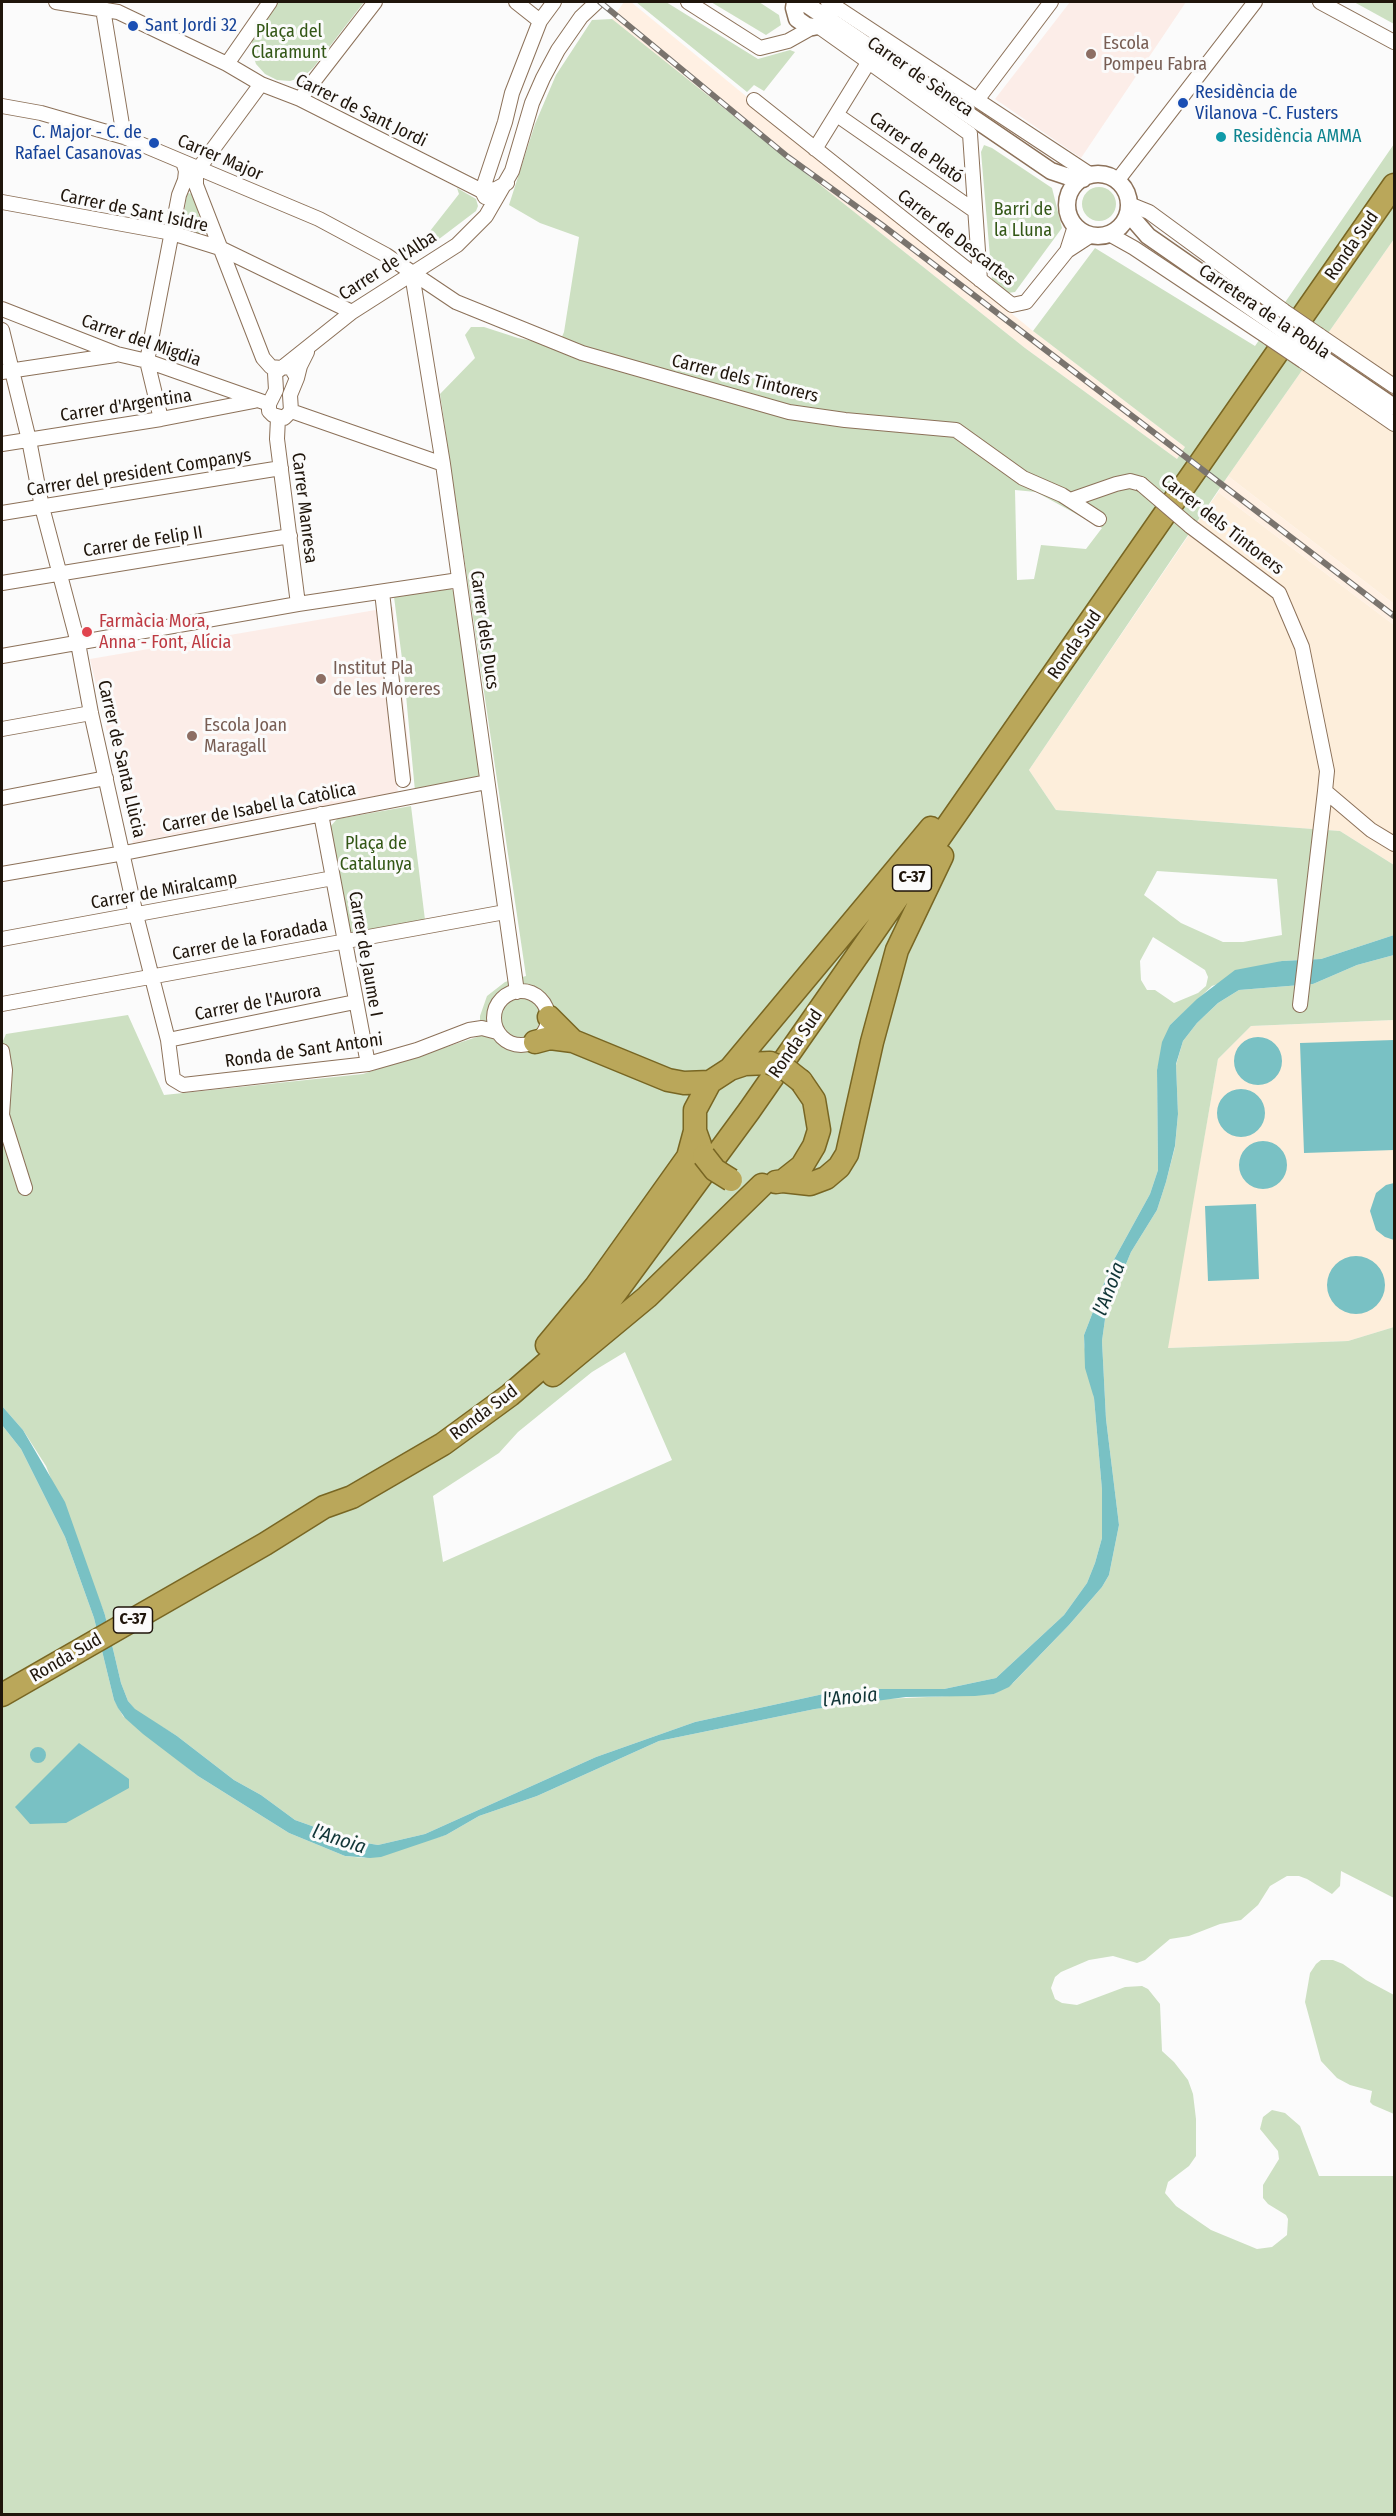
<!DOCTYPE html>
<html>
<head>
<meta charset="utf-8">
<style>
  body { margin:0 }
  #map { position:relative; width:1396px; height:2516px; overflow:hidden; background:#fbfbfb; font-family:"Fira Sans Condensed",sans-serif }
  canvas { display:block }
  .frame { position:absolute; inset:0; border:3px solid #1f150b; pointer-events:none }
</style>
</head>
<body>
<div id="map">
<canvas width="1396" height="2516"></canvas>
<div class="frame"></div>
</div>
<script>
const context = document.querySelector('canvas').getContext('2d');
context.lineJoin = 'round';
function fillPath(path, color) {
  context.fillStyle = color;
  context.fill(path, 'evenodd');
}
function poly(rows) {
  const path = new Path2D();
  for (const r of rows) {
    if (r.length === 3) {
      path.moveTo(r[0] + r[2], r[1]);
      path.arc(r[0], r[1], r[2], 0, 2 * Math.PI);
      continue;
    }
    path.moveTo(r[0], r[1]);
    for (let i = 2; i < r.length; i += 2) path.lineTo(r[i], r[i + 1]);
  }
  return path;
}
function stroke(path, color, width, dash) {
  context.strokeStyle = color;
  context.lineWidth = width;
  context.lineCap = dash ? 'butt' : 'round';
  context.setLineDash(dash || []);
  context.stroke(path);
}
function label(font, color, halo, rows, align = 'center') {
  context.font = font + ' "Fira Sans Condensed",sans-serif';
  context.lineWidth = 6;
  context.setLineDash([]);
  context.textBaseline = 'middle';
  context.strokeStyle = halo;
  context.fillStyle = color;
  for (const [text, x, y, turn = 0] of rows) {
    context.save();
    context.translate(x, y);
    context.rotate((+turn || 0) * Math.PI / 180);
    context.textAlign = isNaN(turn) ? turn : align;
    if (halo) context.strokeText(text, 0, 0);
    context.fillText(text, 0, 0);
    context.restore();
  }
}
fillPath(poly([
  [624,2,631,2,1033,331,1185,447,1177,459,1025,348,612,19],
  [1228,476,1394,604,1394,625,1218,492]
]), '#fff0e3');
fillPath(poly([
  [1394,239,1394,604,1228,476],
  [1218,492,1394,625,1394,865,1340,831,1056,810,1029,770],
  [1394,1020,1394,1327,1348,1341,1167,1348,1218,1059,1251,1026]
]), '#fdeedb');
fillPath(poly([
  [1070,2,1186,2,1081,158,995,99],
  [393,607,412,780,397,783,398,794,287,812,133,843,90,659]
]), '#fcede8');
fillPath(poly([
  [278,2,364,2,313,68,303,77,290,81,277,80,265,74,256,64,252,52,252,39,257,27],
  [636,2,666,2,758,59,790,50,795,52,764,91,754,85,747,92],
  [711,2,759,2,779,15,781,25,766,35],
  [1354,2,1394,2,1394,24],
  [612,19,1025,348,1177,459,1185,447,1033,331,1095,248,1255,346,1394,144,1394,239,1228,476,1029,770,1056,810,1340,831,1394,865,1394,935,1321,959,1282,961,1212,986,1170,1025,1157,1070,1158,1170,1150,1194,1111,1265,1084,1335,1084,1344,1094,1398,1102,1490,1102,1538,1095,1563,1087,1583,1064,1615,996,1678,944,1689,867,1689,828,1693,695,1722,596,1757,425,1834,378,1845,354,1841,295,1820,261,1795,234,1780,177,1736,136,1711,128,1701,121,1683,105,1615,46,1466,23,1430,2,1406,2,1043,6,1034,128,1015,164,1095,363,1074,480,1036,480,1016,487,996,505,982,526,976,440,394,475,358,465,335,471,327,484,327,518,338,558,346,564,332,579,237,540,223,509,205,535,124,556,75,592,20],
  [1015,490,1036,492,1102,528,1086,549,1041,545,1034,579,1017,580],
  [1157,871,1277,879,1282,935,1243,942,1223,942,1181,923,1144,895],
  [1153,937,1205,970,1208,977,1206,986,1198,993,1174,1003,1155,990,1147,990,1141,980,1140,961],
  [625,1352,672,1460,443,1562,433,1496,499,1453,518,1432,592,1372],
  [984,145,992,148,1052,188,1062,228,1015,292,1008,293,992,280,981,152],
  [1099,204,17],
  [457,188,476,199,478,206,476,211,418,255,412,254,459,194],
  [187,193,194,194,202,230,200,235,182,229],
  [450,588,456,593,481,775,473,780,415,791,404,674,394,597],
  [411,806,425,920,350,933,330,827,337,819],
  [1394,955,1394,1020,1251,1026,1218,1059,1168,1348,1348,1341,1394,1327,1394,1898,1341,1871,1340,1886,1332,1894,1307,1879,1299,1876,1287,1876,1270,1886,1258,1905,1241,1920,1220,1924,1189,1936,1170,1939,1145,1960,1137,1963,1113,1956,1089,1960,1061,1972,1055,1977,1051,1988,1055,1999,1062,2003,1077,2005,1125,1987,1142,1986,1148,1989,1160,2004,1162,2051,1174,2062,1188,2080,1193,2094,1196,2119,1196,2156,1189,2166,1168,2182,1165,2193,1176,2206,1211,2230,1257,2249,1272,2247,1287,2235,1288,2219,1286,2215,1268,2204,1263,2198,1263,2185,1279,2159,1278,2151,1260,2129,1263,2117,1272,2110,1285,2113,1300,2126,1319,2176,1394,2176,1394,2514,2,2514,2,1425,21,1449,65,1537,94,1618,114,1700,123,1716,198,1776,289,1833,345,1856,364,1858,446,1835,479,1816,537,1796,659,1741,815,1709,883,1699,994,1694,1013,1683,1069,1625,1102,1587,1109,1575,1119,1525,1106,1419,1102,1341,1106,1312,1131,1252,1157,1210,1166,1182,1175,1147,1178,1114,1176,1065,1183,1041,1197,1023,1218,1003,1239,990,1313,984,1357,965],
  [1321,1960,1333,1960,1343,1964,1366,1980,1394,1995,1394,2114,1373,2105,1370,2102,1372,2091,1350,2085,1337,2078,1321,2061,1305,2002,1310,1973,1316,1964]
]), '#cde0c2');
fillPath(poly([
  [1394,935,1394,955,1357,965,1313,984,1239,990,1218,1003,1197,1023,1183,1041,1176,1064,1178,1114,1175,1146,1166,1182,1157,1210,1131,1252,1106,1312,1102,1341,1106,1419,1119,1525,1109,1575,1102,1587,1069,1625,1009,1687,994,1694,975,1696,906,1697,815,1709,659,1741,537,1796,479,1816,446,1835,381,1857,370,1858,345,1856,289,1833,198,1776,143,1734,125,1718,118,1708,114,1700,94,1618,65,1537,21,1449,2,1425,2,1406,23,1430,65,1502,105,1615,121,1683,128,1701,135,1709,177,1736,234,1780,261,1795,295,1820,354,1841,378,1845,425,1834,596,1757,695,1722,828,1693,867,1689,944,1689,996,1678,1064,1615,1087,1583,1095,1563,1102,1538,1102,1490,1094,1398,1085,1368,1084,1335,1111,1265,1150,1194,1158,1170,1157,1070,1162,1042,1170,1025,1197,999,1235,970,1282,961,1321,959],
  [1258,1061,24],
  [1394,1040,1394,1150,1304,1153,1300,1043],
  [1241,1113,24],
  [1263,1165,24],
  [1394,1183,1394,1240,1385,1237,1376,1230,1370,1211,1376,1193,1386,1185],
  [1256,1204,1259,1279,1208,1281,1205,1206],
  [1356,1285,29],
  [79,1743,129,1779,129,1788,66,1823,30,1824,15,1807],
  [38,1755,8]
]), '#79c1c4');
const minor = poly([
  [56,2,118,12,227,64,261,84,300,99,482,191,496,189,507,183],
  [99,2,103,9,124,137],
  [516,2,540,21,554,2],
  [688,2,760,48,788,41,813,27],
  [1320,2,1394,42],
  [830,3,1091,175],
  [818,26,970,134,980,280],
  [227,64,270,2],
  [300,99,375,2],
  [754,100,1012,305,1026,302,1067,251,1090,236],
  [977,100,1051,2],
  [2,106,41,113,124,137,319,219,386,255,456,302,582,353,789,412,845,420,956,430,1023,478,1062,495,1099,519],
  [837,115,975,211],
  [815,149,868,63],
  [196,167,196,185,263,358,271,367,281,368],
  [199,168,261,84],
  [1117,181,1255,2],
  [485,197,482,191,505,122,512,93,540,21],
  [2,202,172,233,220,248,352,312],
  [1129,204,1149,212,1284,311],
  [1109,234,1134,248,1269,338],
  [1067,251,1075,226],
  [412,274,443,464,517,992],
  [2,309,117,354,147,361,269,404],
  [2,330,29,440,42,507,78,643,91,713,136,915,168,1040,173,1079,183,1085,368,1064,417,1050,469,1030,482,1028,497,1032],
  [1319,335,1394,386],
  [1303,361,1394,424],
  [283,367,352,312,457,245,486,216,512,171,532,103,543,78,558,50,581,17,597,2],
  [2,372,115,355],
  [297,378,291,368,283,367,275,373,276,390,269,404,269,411,273,415,284,418,291,411,290,395,297,378,300,366,307,352],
  [291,411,443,464],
  [278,418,277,439,298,604],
  [161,419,147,361,179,195,185,180,186,171,183,162],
  [2,444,161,419,254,401],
  [1070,500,1116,484,1130,481,1141,484],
  [2,513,281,468],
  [1190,526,1279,593,1302,647,1327,771,1325,791,1371,830,1394,844],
  [2,583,290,536],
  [382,592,403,780],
  [2,656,298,604,459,580],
  [2,729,91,713],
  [2,798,106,778],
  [321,814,368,1064],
  [2,874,124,853,487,782],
  [2,939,333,878],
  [521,1018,27],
  [2,1004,505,912],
  [1300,1005,1325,791],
  [168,1040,355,1002],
  [2,1051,5,1070,2,1115,25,1188]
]);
const tertiary = poly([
  [795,2,794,8,797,19,807,26,813,27,818,26,828,18,831,8,829,2],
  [803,2,1051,171,1066,176,1083,179],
  [1098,205,31],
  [1128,213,1148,236,1276,325],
  [1309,349,1394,407]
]);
const trunk = poly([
  [549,1017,573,1041],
  [535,1042,550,1038,573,1041,668,1080,684,1083,710,1082],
  [730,1069,931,828],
  [700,1145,695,1131,695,1110,710,1082,730,1069,745,1064,770,1063],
  [783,1181,810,1184,826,1178,839,1167,847,1154,872,1042,897,950,942,856],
  [776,1182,783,1181,802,1166,814,1146,819,1130,814,1100,801,1081],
  [547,1345,596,1286,688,1157,695,1131],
  [553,1375,647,1297,762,1185],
  [2,1695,265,1544,324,1507,352,1497,443,1444,510,1395,563,1349,611,1299,749,1111,1394,185]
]);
stroke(minor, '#8c7159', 16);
stroke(tertiary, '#8c7159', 19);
stroke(trunk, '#786623', 25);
stroke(minor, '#fff', 14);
stroke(tertiary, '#fff', 16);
stroke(trunk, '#baa75a', 22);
const rail = poly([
  [600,2,788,157,882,225,1394,616]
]);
stroke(rail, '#7a746e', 6);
stroke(rail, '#fbfbfb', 4, [11]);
const minorBridge = poly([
  [1284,311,1319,335],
  [1269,338,1303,361],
  [1141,484,1190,526]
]);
const tertiaryBridge = poly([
  [1276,325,1309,349]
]);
const trunkBridge = poly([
  [770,1063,787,1070,801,1081],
  [704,1156,715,1170,731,1180]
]);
stroke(minorBridge, '#8c7159', 16, []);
stroke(tertiaryBridge, '#8c7159', 19, []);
stroke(trunkBridge, '#786623', 25, []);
stroke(minorBridge, '#fff', 14);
stroke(tertiaryBridge, '#fff', 16);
stroke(trunkBridge, '#baa75a', 22);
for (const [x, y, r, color] of [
  [133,26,6,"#1a4fb4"],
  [1091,54,6,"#8d6e63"],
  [1183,103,6,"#1a4fb4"],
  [1221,137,6,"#0f9aa8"],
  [154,143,6,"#1a4fb4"],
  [87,632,6,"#e0444e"],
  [321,679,6,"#8d6e63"],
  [192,736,6,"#8d6e63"]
]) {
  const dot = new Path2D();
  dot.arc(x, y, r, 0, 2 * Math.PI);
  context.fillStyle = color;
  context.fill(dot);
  stroke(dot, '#fbfbfb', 2);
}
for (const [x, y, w] of [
  [912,878,39],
  [133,1620,39]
]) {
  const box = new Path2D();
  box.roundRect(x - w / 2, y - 13, w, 26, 4.5);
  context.fillStyle = '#fbfbfb';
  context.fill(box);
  stroke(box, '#1f150b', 1.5);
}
label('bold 16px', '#1f150b', null, [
  ["C-37",912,878],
  ["C-37",133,1620]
]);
label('18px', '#164399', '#fbfbfb', [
  ["Sant Jordi 32",145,26],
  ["Residència de",1195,93],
  ["Vilanova -C. Fusters",1195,114],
  ["C. Major - C. de",142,133,"right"],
  ["Rafael Casanovas",142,154,"right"]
], 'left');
label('18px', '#335716', '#fbfbfb', [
  ["Plaça del",289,32],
  ["Claramunt",289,53],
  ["Barri de",1023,210],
  ["la Lluna",1023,231],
  ["Plaça de",376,844],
  ["Catalunya",376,865]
]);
label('18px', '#785e54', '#fbfbfb', [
  ["Escola",1103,44],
  ["Pompeu Fabra",1103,65],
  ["Institut Pla",333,669],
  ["de les Moreres",333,690],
  ["Escola Joan",204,726],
  ["Maragall",204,747]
], 'left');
label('18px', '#1f150b', '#fbfbfb', [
  ["Carrer de Sèneca",920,77,35],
  ["Carrer de Sant Jordi",361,111,26],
  ["Carrer de Plató",916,148,35],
  ["Carrer Major",220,158,23],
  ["Carrer de Sant Isidre",134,211,12],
  ["Carrer de Descartes",956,238,38],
  ["Ronda Sud",1352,246,-55],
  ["Carrer de l'Alba",388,266,-33],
  ["Carretera de la Pobla",1264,312,34],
  ["Carrer del Migdia",141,341,19],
  ["Carrer dels Tintorers",745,379,14],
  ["Carrer d'Argentina",126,406,-9],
  ["Carrer del president Companys",139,473,-9],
  ["Carrer Manresa",304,508,83],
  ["Carrer dels Tintorers",1222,525,38],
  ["Carrer de Felip II",143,542,-9],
  ["Carrer dels Ducs",484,630,82],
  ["Ronda Sud",1075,645,-55],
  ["Carrer de Santa Llùcia",121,759,77],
  ["Carrer de Isabel la Catòlica",259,808,-11],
  ["Carrer de Miralcamp",164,891,-10],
  ["Carrer de la Foradada",250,940,-11],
  ["Carrer de Jaume I",365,954,80],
  ["Carrer de l'Aurora",258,1003,-11],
  ["Ronda Sud",796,1044,-55],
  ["Ronda de Sant Antoni",304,1051,-8],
  ["Ronda Sud",484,1413,-37],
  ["Ronda Sud",66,1658,-30]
]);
label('18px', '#0d838f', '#fbfbfb', [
  ["Residència AMMA",1233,137]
], 'left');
label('18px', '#be3a42', '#fbfbfb', [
  ["Farmàcia Mora,",99,622],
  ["Anna - Font, Alícia",99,643]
], 'left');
label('italic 20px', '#113537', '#fbfbfb', [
  ["l'Anoia",1110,1289,-69],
  ["l'Anoia",850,1698,-6],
  ["l'Anoia",339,1840,18]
]);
</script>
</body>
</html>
